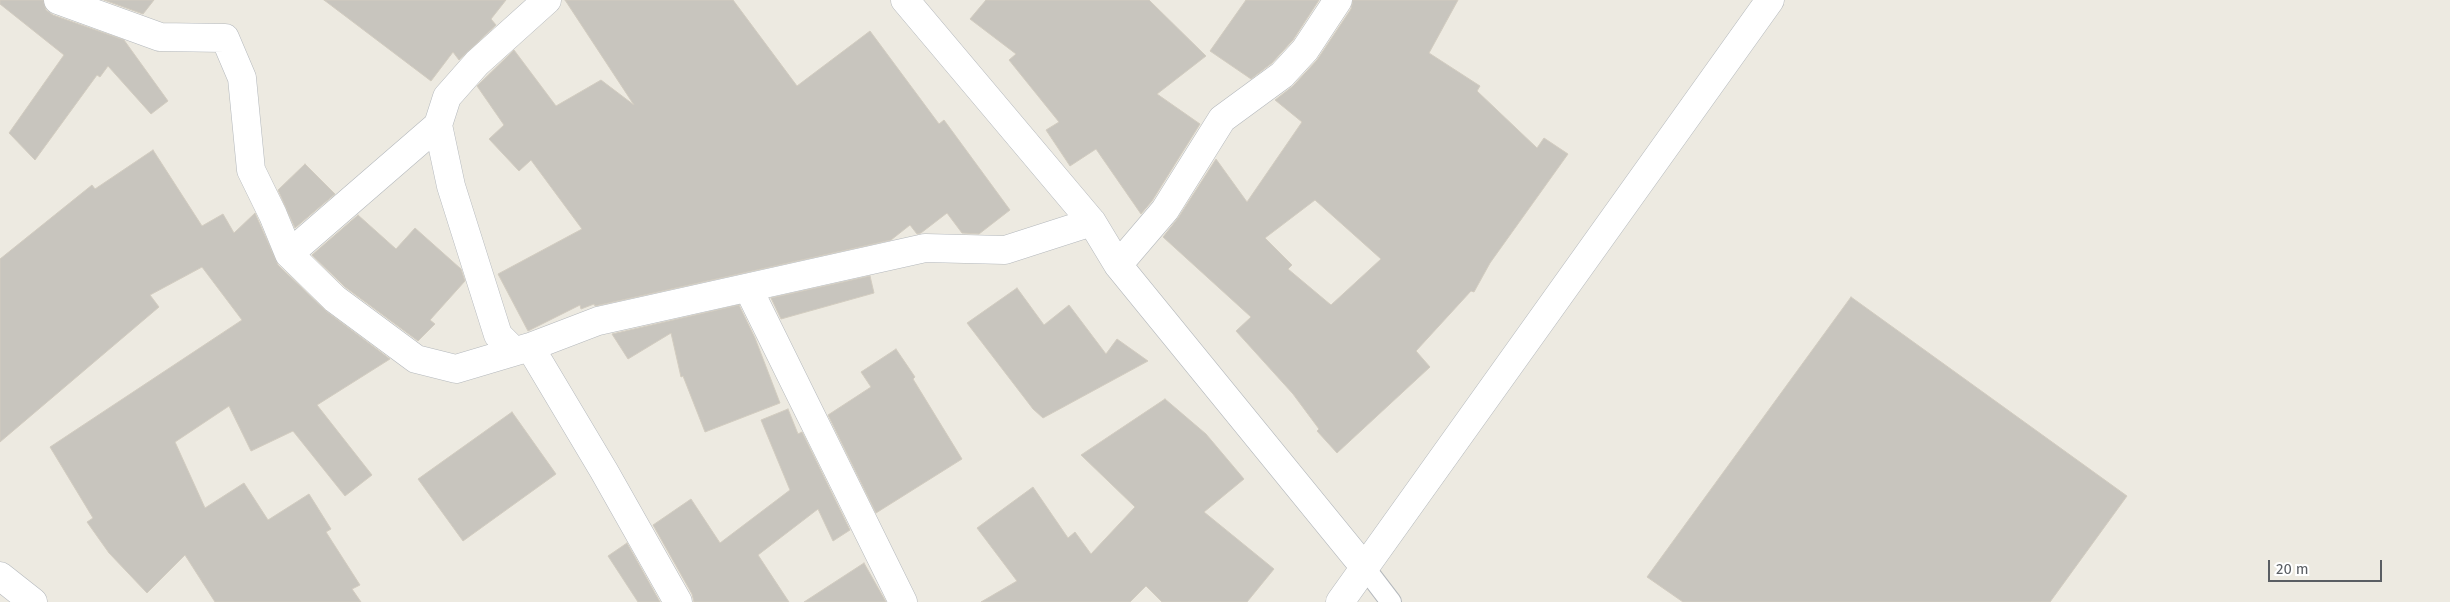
<!DOCTYPE html>
<html>
<head>
<meta charset="utf-8">
<style>
  body { margin:0 }
  #map { position:relative; width:2450px; height:602px; overflow:hidden; background:#edeae1; font-family:"Fira Sans",sans-serif }
  canvas { display:block }
  .scale { position:absolute; left:2268px; top:560px; width:114px; height:22px; box-sizing:border-box; border:2px solid #5a5e63; border-top:0; padding-left:6px; font-size:15px; line-height:18px; white-space:nowrap; color:#5a5e63; -webkit-text-stroke:4px #fff; paint-order:stroke }
</style>
</head>
<body>
<div id="map">
<canvas width="2450" height="602"></canvas>
<div class="scale">20 m</div>
</div>
<script>
const context = document.querySelector('canvas').getContext('2d');
context.lineJoin = 'round';
function fillPath(path, color) {
  context.fillStyle = color;
  context.fill(path, 'evenodd');
}
function poly(rows) {
  const path = new Path2D();
  for (const r of rows) {
    path.moveTo(r[0], r[1]);
    for (let i = 2; i < r.length; i += 2) path.lineTo(r[i], r[i + 1]);
  }
  return path;
}
function stroke(path, color, width, dash) {
  context.strokeStyle = color;
  context.lineWidth = width;
  context.lineCap = dash ? 'butt' : 'round';
  context.setLineDash(dash || []);
  context.stroke(path);
}
const building = poly([
  [0,0,43,0,46,10,53,15,124,40,168,101,151,114,108,66,100,77,97,75,35,160,9,133,64,55,0,4,0,0],
  [104,0,154,0,143,14,104,0],
  [324,0,506,0,491,19,496,25,459,60,453,52,431,81,324,0],
  [565,0,733,0,797,86,870,31,939,124,944,120,1010,210,979,234,962,233,947,213,921,233,917,234,910,225,891,240,595,306,594,304,581,309,580,305,528,331,498,274,582,229,531,160,519,171,489,139,504,125,477,86,514,50,556,106,601,80,634,105,565,0],
  [986,0,1149,0,1206,56,1157,94,1200,124,1152,201,1141,214,1096,149,1070,166,1046,130,1059,122,1009,60,1016,54,970,19,986,0],
  [1246,0,1319,0,1293,40,1272,63,1251,79,1210,51,1246,0],
  [1353,0,1458,0,1429,53,1480,86,1477,91,1537,148,1544,138,1568,154,1490,263,1474,292,1471,291,1416,351,1430,367,1337,453,1317,431,1319,429,1293,394,1236,331,1251,317,1163,237,1178,218,1216,159,1247,202,1302,122,1275,100,1293,86,1317,60,1351,9,1353,0],
  [1315,200,1381,259,1331,305,1288,269,1292,265,1265,238,1315,200],
  [153,150,202,226,223,214,234,233,255,213,278,265,326,311,390,359,317,405,372,475,345,496,293,431,251,451,229,406,175,442,205,508,244,483,268,520,309,494,331,529,326,532,360,585,352,589,361,602,215,602,185,555,147,593,109,553,87,522,93,518,50,447,242,320,202,267,150,295,159,307,0,442,0,259,92,185,95,189,153,150],
  [305,164,335,194,295,228,278,190,305,164],
  [358,215,396,249,415,228,461,269,465,281,430,320,435,324,418,341,345,287,312,255,358,215],
  [870,276,874,293,781,319,771,298,870,276],
  [1017,288,1044,325,1069,305,1106,354,1117,339,1148,361,1043,418,1033,409,967,323,1017,288],
  [1851,297,2127,496,2050,602,1683,602,1647,577,1851,297],
  [739,305,755,338,780,403,705,432,683,376,681,377,671,333,628,359,612,334,739,305],
  [896,349,915,377,913,379,962,459,876,513,828,415,871,387,861,372,896,349],
  [1165,399,1206,434,1244,479,1204,512,1274,569,1247,602,1162,602,1146,586,1130,602,981,602,1017,581,977,528,1033,487,1068,538,1075,532,1091,554,1135,507,1081,455,1165,399],
  [788,409,798,434,802,432,850,530,833,541,818,509,758,555,789,602,694,602,692,594,653,525,691,499,720,543,790,490,761,420,788,409],
  [512,412,556,474,463,541,418,479,512,412],
  [627,543,660,602,638,602,608,556,627,543],
  [864,563,886,602,804,602,864,563]
]);
fillPath(building, '#c8c5be');
stroke(building, '#d2ccc0', 1);
const lane = poly([
  [1365,568,1391,602]
]);
const street = poly([
  [58,0,160,37,225,38,242,78,251,170,273,215,289,254,335,299,416,359,456,369,530,347,598,321,925,248,1005,250,1092,222],
  [905,0,1092,222,1118,265,1365,568],
  [289,254,438,125],
  [1118,265,1165,210,1222,119,1282,75,1305,50,1338,0],
  [748,288,903,602],
  [530,347,604,471,678,602],
  [513,350,498,335,451,186,438,125,447,97,477,63,547,0],
  [0,576,33,602],
  [1340,602,1770,0]
]);
stroke(lane, '#b4b8bc', 22);
stroke(street, '#b4b8bc', 29);
stroke(lane, '#fff', 20);
stroke(street, '#fff', 28);
</script>
</body>
</html>
